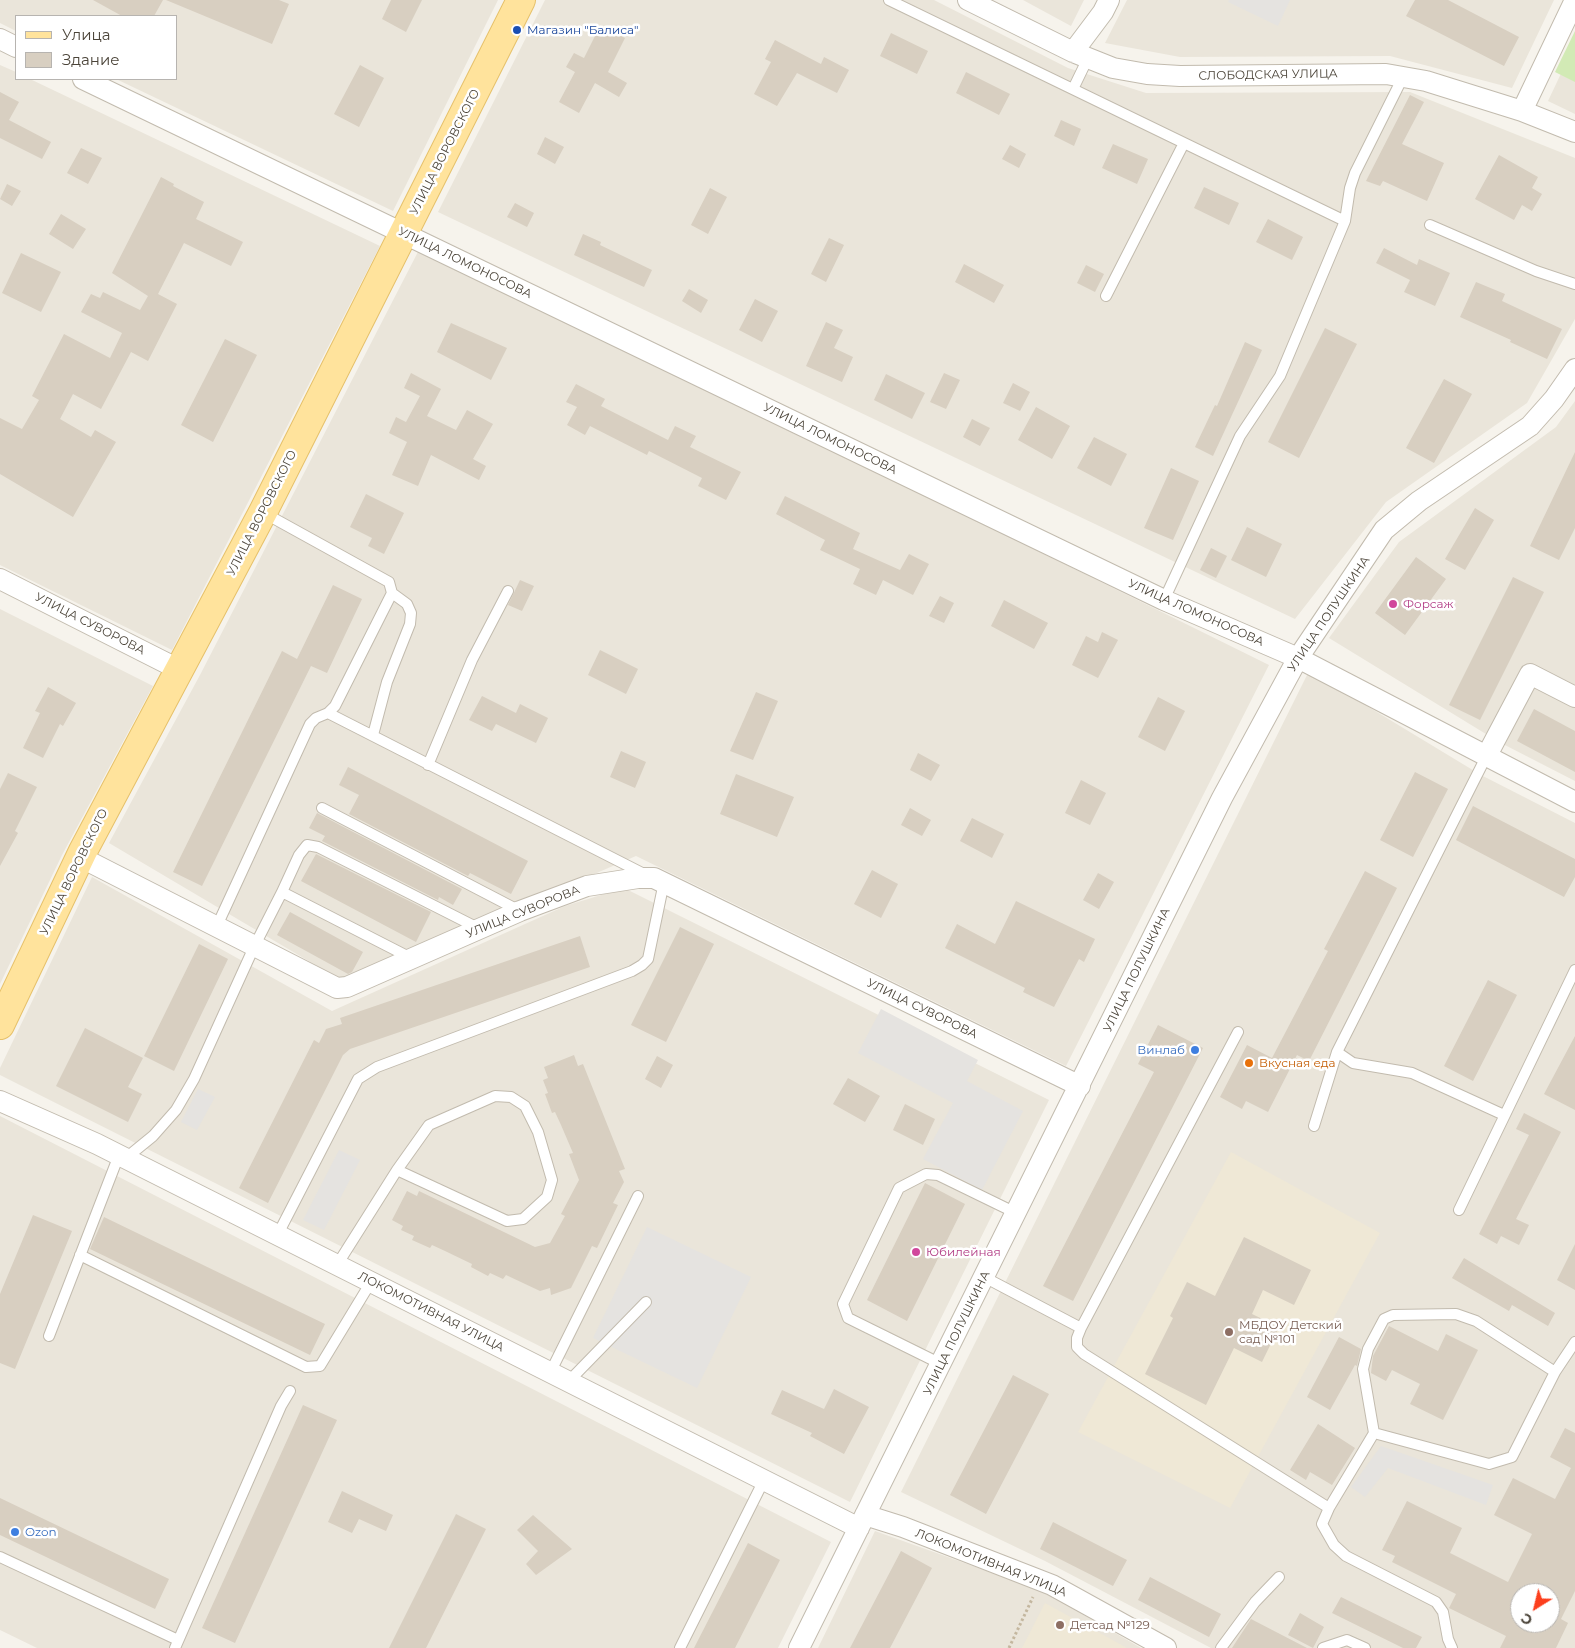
<!DOCTYPE html>
<html>
<head>
<meta charset="utf-8">
<style>
  body { margin:0 }
  #map { position:relative; width:1575px; height:1648px; overflow:hidden; background:#f6f3ec; font-family:Montserrat,sans-serif }
  canvas { display:block }
  .legend { position:absolute; left:15px; top:15px; width:162px; height:65px; box-sizing:border-box; background:#fff; border:1px solid #b7b4b0; margin:0; padding:6px 9px; list-style:none; font-size:15px; color:#4b4439 }
  .legend li { display:flex; align-items:center; gap:10px; height:25px }
  .legend b { width:25px; border:1px solid #b7b4b0 }
  .north { position:absolute; left:1510px; top:1583px; width:50px; height:50px; box-sizing:border-box; background:#fff; border:1px solid #b7b4b0; border-radius:50%; rotate:216deg; font-size:14px; font-weight:700; line-height:20px; text-align:center; color:#4b4439 }
  .north::after { content:''; display:block; margin:auto; width:18px; height:22px; background:#fc3f1d; clip-path:polygon(50% 0,100% 100%,50% 72%,0 100%) }
</style>
</head>
<body>
<div id="map">
<canvas width="1575" height="1648"></canvas>
<ul class="legend">
<li><b style="height:6px;background:#ffe39c"></b>Улица</li>
<li><b style="height:14px;background:#d8cfc1"></b>Здание</li>
</ul>
<div class="north">С</div>
</div>
<script>
const context = document.querySelector('canvas').getContext('2d');
context.lineJoin = 'round';
function fillPath(path, color) {
  context.fillStyle = color;
  context.fill(path, 'evenodd');
}
function poly(rows) {
  const path = new Path2D();
  for (const r of rows) {
    path.moveTo(r[0], r[1]);
    for (let i = 2; i < r.length; i += 2) path.lineTo(r[i], r[i + 1]);
  }
  return path;
}
function stroke(path, color, width, dash) {
  context.strokeStyle = color;
  context.lineWidth = width;
  context.lineCap = dash ? 'butt' : 'round';
  context.setLineDash(dash || []);
  context.stroke(path);
}
function label(font, color, halo, rows, align = 'center') {
  context.font = font + ' Montserrat,sans-serif';
  context.lineWidth = 5;
  context.setLineDash([]);
  context.textBaseline = 'middle';
  context.strokeStyle = halo;
  context.fillStyle = color;
  for (const [text, x, y, turn = 0] of rows) {
    context.save();
    context.translate(x, y);
    context.rotate((+turn || 0) * Math.PI / 180);
    context.textAlign = isNaN(turn) ? turn : align;
    if (halo) context.strokeText(text, 0, 0);
    context.fillText(text, 0, 0);
    context.restore();
  }
}
fillPath(poly([
  [0,0,498,0,393,211,116,79,176,79,176,16,16,16,16,31,0,23],
  [545,0,934,0,1068,68,1146,93,1410,92,1575,158,1575,319,1527,403,1386,502,1295,619,438,212],
  [1023,0,1084,0,1071,26],
  [1127,0,1554,0,1512,88,1390,56,1180,57,1105,43],
  [1575,44,1575,114,1548,101],
  [0,65,16,72,16,79,30,79,380,246,172,650,0,565],
  [421,246,1269,665,1066,1066,636,856,344,982,109,843,200,675],
  [1575,401,1575,781,1499,742,1329,638,1399,542,1556,427],
  [0,609,153,686,62,855,0,984],
  [1309,671,1481,775,1575,823,1575,1648,1211,1648,1045,1561,901,1492],
  [1520,1593,1550,1593,1550,1623,1520,1623],
  [92,877,332,1011,565,906,624,888,1049,1100,850,1502,0,1075,0,1068],
  [0,1116,831,1542,778,1648,37,1648,0,1630],
  [875,1531,1043,1591,1141,1648,818,1648]
]), '#eae5da');
fillPath(poly([
  [1231,1152,1380,1233,1230,1508,1078,1432],
  [1045,1603,1127,1648,1022,1648]
]), '#efe8d6');
fillPath(poly([
  [1575,31,1575,82,1555,72]
]), '#d2eab5');
fillPath(poly([
  [1229,0,1290,0,1278,26,1228,2],
  [881,1009,978,1060,967,1081,1023,1111,982,1190,923,1159,953,1103,858,1053],
  [198,1089,215,1097,197,1130,181,1122],
  [339,1150,360,1160,324,1230,303,1220],
  [647,1227,751,1277,697,1388,593,1338],
  [1381,1446,1493,1485,1486,1505,1388,1468,1365,1497,1351,1487]
]), '#e5e3e0');
fillPath(poly([
  [93,0,163,0,154,16,122,16],
  [166,0,279,0,289,4,272,44],
  [391,0,422,0,406,32,382,19],
  [1415,0,1448,0,1519,37,1504,66,1406,16],
  [600,26,625,38,608,72,627,83,619,97,595,83,579,113,559,102,575,72,566,67,574,53,584,58],
  [891,33,928,51,917,74,880,56],
  [775,40,821,64,824,57,849,70,837,93,797,73,777,106,754,94,771,62,765,59],
  [360,65,384,78,359,127,334,114],
  [966,72,1010,94,999,115,956,93],
  [0,92,19,102,9,120,51,142,42,159,0,138],
  [1410,95,1424,102,1402,144,1444,163,1427,201,1383,181,1380,186,1366,181],
  [1061,120,1081,129,1074,146,1054,136],
  [545,137,564,147,555,164,537,154],
  [1113,144,1148,159,1137,184,1102,168],
  [1010,145,1026,154,1019,168,1002,159],
  [81,148,102,158,88,184,67,173],
  [1499,155,1538,177,1532,188,1542,194,1532,211,1522,205,1514,220,1475,199],
  [161,177,174,184,173,186,204,202,196,219,243,242,231,266,184,243,158,294,177,304,148,361,131,352,101,409,73,394,60,419,91,437,95,430,116,442,73,517,0,474,0,418,22,429,39,400,32,396,64,334,110,358,122,333,81,312,91,294,100,298,103,292,140,310,148,296,112,273],
  [7,184,21,191,12,206,0,199],
  [1204,187,1239,203,1229,225,1194,208],
  [710,188,727,197,708,234,691,225],
  [515,203,534,213,527,227,507,217],
  [61,214,86,229,73,249,49,234],
  [1268,219,1303,237,1292,260,1256,242],
  [583,234,601,242,600,245,652,270,644,287,574,255],
  [829,238,844,245,826,282,811,274],
  [1384,248,1417,265,1419,259,1450,273,1435,306,1404,292,1410,280,1376,263],
  [21,253,61,272,41,312,2,293],
  [964,264,1004,285,994,303,955,282],
  [1086,265,1104,274,1095,292,1077,283],
  [1476,282,1505,294,1502,301,1562,329,1547,359,1510,342,1511,340,1460,317],
  [689,289,708,300,701,313,682,301],
  [755,299,778,311,762,342,739,330],
  [826,322,843,330,834,348,853,357,842,382,806,366],
  [451,323,507,348,491,380,437,352],
  [1325,328,1357,344,1299,458,1268,442],
  [225,339,257,355,213,442,181,425],
  [1245,342,1262,350,1213,456,1195,447,1215,405,1217,406],
  [411,373,441,389,427,416,456,430,467,410,493,424,473,459,486,466,479,480,431,455,418,486,392,475,407,442,389,433,396,417,406,422,420,396,404,388],
  [944,373,960,380,946,409,930,402],
  [886,374,925,393,912,419,874,400],
  [1444,379,1472,394,1434,463,1406,448],
  [1013,383,1030,392,1020,411,1003,403],
  [576,384,605,399,601,406,668,440,675,426,696,436,690,447,741,472,726,500,698,486,702,478,649,451,647,455,590,426,585,435,567,425,577,407,566,402],
  [1036,407,1070,426,1052,459,1018,440],
  [972,419,990,428,980,446,963,437],
  [1094,437,1127,454,1111,486,1077,468],
  [1575,452,1575,528,1559,560,1530,546],
  [1171,468,1199,481,1173,540,1144,528],
  [366,494,404,513,384,554,368,546,372,538,350,527],
  [785,496,860,533,853,549,900,570,909,554,929,564,913,595,883,580,876,595,853,584,860,569,820,550,825,540,776,514],
  [1475,508,1494,520,1465,570,1445,559],
  [1247,527,1282,544,1266,577,1231,560],
  [1211,548,1227,556,1216,578,1200,570],
  [1416,557,1446,579,1405,635,1375,613],
  [1513,577,1544,592,1480,720,1449,705],
  [520,580,534,586,522,611,508,605],
  [333,585,362,599,327,673,311,666,202,886,173,872,282,651,297,659],
  [940,596,954,603,944,623,929,616],
  [1004,600,1048,623,1034,649,991,626],
  [1102,632,1118,640,1098,678,1072,665,1086,636,1098,642],
  [600,650,638,669,626,694,588,675],
  [48,687,76,703,63,726,60,724,43,758,23,748,40,713,35,711],
  [756,692,778,701,753,760,730,751],
  [482,696,516,713,520,704,548,718,536,743,496,724,492,731,469,720],
  [1158,697,1185,711,1165,751,1138,737],
  [1534,709,1575,731,1575,772,1517,741],
  [621,751,646,762,635,788,610,777],
  [918,753,940,765,931,781,910,770],
  [348,767,528,861,511,894,470,873,468,876,349,814,359,795,339,785],
  [1415,772,1448,789,1413,857,1380,840],
  [8,773,37,787,15,831,18,833,0,866,0,789],
  [736,774,794,797,777,837,720,814],
  [1081,780,1106,793,1090,825,1065,813],
  [1473,806,1575,859,1575,877,1564,897,1456,840],
  [910,808,931,820,922,836,901,825],
  [317,813,462,889,453,905,439,897,438,900,322,841,325,836,309,828],
  [972,818,1004,834,992,858,960,841],
  [316,854,431,912,416,942,301,881],
  [872,870,898,884,881,918,854,904],
  [1365,871,1397,888,1309,1061,1297,1055,1268,1112,1246,1101,1242,1109,1220,1097,1247,1045,1272,1058,1328,951,1324,949],
  [1098,873,1114,882,1099,909,1083,900],
  [1016,901,1095,939,1084,962,1079,959,1054,1007,1023,992,1025,988,945,948,957,924,995,944],
  [290,912,363,952,352,972,348,974,277,935],
  [680,927,714,944,666,1042,631,1025],
  [580,936,590,967,350,1049,343,1055,268,1203,239,1188,314,1040,319,1043,326,1029,342,1024,340,1018],
  [199,944,228,959,174,1071,144,1056],
  [1488,980,1517,995,1473,1081,1444,1066],
  [1158,1025,1203,1048,1073,1301,1043,1286,1154,1072,1138,1064],
  [85,1028,143,1058,128,1087,142,1094,128,1122,56,1086],
  [1575,1036,1575,1110,1544,1094],
  [574,1055,578,1066,583,1064,625,1169,619,1171,624,1182,613,1203,618,1205,597,1248,592,1246,571,1288,551,1295,550,1288,540,1291,506,1275,503,1279,490,1273,488,1276,471,1267,472,1264,445,1251,432,1245,430,1248,412,1240,414,1236,401,1230,403,1226,392,1220,407,1191,417,1196,419,1191,535,1247,550,1243,565,1216,561,1214,579,1180,569,1154,573,1153,561,1125,555,1112,552,1113,545,1094,548,1093,543,1080,548,1078,544,1067],
  [657,1056,673,1065,661,1088,645,1079],
  [848,1078,880,1096,865,1122,833,1104],
  [905,1104,935,1119,923,1145,893,1130],
  [1524,1113,1561,1132,1516,1219,1529,1225,1519,1245,1501,1236,1497,1244,1479,1234,1529,1135,1516,1129],
  [925,1183,965,1204,907,1321,867,1300],
  [33,1215,72,1231,15,1369,0,1363,0,1294],
  [104,1217,325,1324,310,1355,90,1249],
  [1244,1237,1311,1270,1294,1305,1263,1290,1252,1314,1279,1327,1262,1362,1234,1348,1206,1405,1145,1374,1173,1318,1170,1316,1187,1282,1215,1296],
  [1575,1244,1575,1290,1557,1280],
  [1464,1258,1555,1313,1548,1326,1512,1305,1509,1311,1452,1278],
  [1389,1326,1438,1351,1446,1334,1478,1350,1443,1420,1410,1404,1420,1384,1392,1370,1386,1381,1371,1373,1373,1356],
  [1339,1337,1361,1349,1357,1366,1355,1365,1330,1410,1307,1397],
  [1013,1375,1049,1394,986,1514,950,1495],
  [834,1389,869,1407,844,1454,810,1436,812,1433,771,1414,782,1390,824,1409],
  [303,1405,337,1420,235,1643,202,1628],
  [1318,1424,1355,1448,1332,1485,1310,1472,1306,1480,1290,1470],
  [1565,1428,1575,1433,1575,1591,1561,1619,1568,1623,1556,1648,1500,1648,1506,1636,1449,1608,1456,1594,1392,1562,1395,1556,1382,1550,1407,1501,1462,1528,1450,1553,1508,1582,1532,1534,1494,1515,1513,1478,1555,1499,1571,1468,1550,1457],
  [1520,1593,1550,1593,1550,1623,1520,1623],
  [342,1491,393,1515,386,1531,359,1519,352,1533,328,1522],
  [0,1498,169,1579,155,1609,0,1535],
  [456,1514,486,1529,426,1648,389,1648],
  [533,1515,572,1549,536,1575,526,1564,538,1551,517,1530],
  [1053,1522,1127,1560,1113,1586,1040,1549],
  [748,1543,780,1560,735,1648,694,1648],
  [901,1551,932,1568,890,1648,850,1648],
  [1150,1577,1221,1614,1209,1637,1138,1600],
  [1341,1597,1422,1637,1416,1648,1403,1648,1332,1613],
  [1300,1613,1324,1627,1313,1648,1288,1635],
  [1251,1619,1307,1648,1232,1648]
]), '#d8cfc1');
const service = poly([
  [889,0,1345,221],
  [1073,89,1088,58],
  [1430,225,1536,271,1575,284],
  [1106,296,1184,143],
  [1164,600,1240,436,1280,376,1345,221,1350,188,1355,173,1403,77],
  [328,713,646,875],
  [373,735,387,682,410,624,411,613,407,604,392,593],
  [1486,757,1337,1052,1353,1063,1412,1073,1504,1115],
  [428,765,472,660,508,591],
  [322,808,520,911],
  [282,892,299,855,307,845,318,847,478,928],
  [216,928,310,724,316,718,328,713,335,706,392,593,389,582,264,513],
  [1238,1032,1081,1328,1077,1338,1077,1347,1084,1354,1329,1508],
  [1314,1126,1337,1052],
  [126,1158,153,1136,176,1110,194,1079,254,947,282,892,411,958],
  [1459,1210,1575,970],
  [278,1234,358,1079,377,1067,632,971,642,965,648,959,664,882],
  [80,1255,306,1367,320,1366,371,1282],
  [337,1265,397,1170,429,1125,495,1096,511,1097,525,1106,538,1132,552,1180,547,1197,523,1219,507,1221,397,1170],
  [984,1277,1081,1328],
  [49,1336,119,1155],
  [941,1364,848,1318,843,1304,899,1188,926,1174,938,1175,1016,1213],
  [550,1373,638,1196],
  [568,1382,646,1302],
  [1374,1433,1363,1369,1368,1349,1384,1319,1393,1315,1456,1314,1476,1321,1555,1372],
  [0,1557,178,1640],
  [175,1648,281,1406,290,1391],
  [680,1648,764,1480],
  [1221,1648,1255,1602,1279,1577],
  [1323,1648,1347,1640,1365,1648],
  [1452,1648,1448,1639,1443,1612,1436,1602,1346,1556,1334,1545,1322,1524,1329,1508,1374,1433,1489,1464,1512,1457,1555,1372,1575,1342]
]);
const minor = poly([
  [968,0,1073,52,1113,68,1147,74,1180,76,1386,74,1426,81,1522,111,1575,132],
  [0,39,16,47],
  [1073,52,1103,12,1109,0],
  [83,79,1164,600,1298,658,1575,802],
  [1522,111,1575,0],
  [0,579,180,670],
  [1486,757,1530,674,1575,697],
  [80,857,337,988,347,987,520,911,587,886,638,878,654,878,1080,1086],
  [0,1101,97,1144,859,1528],
  [865,1515,903,1527,1052,1585,1166,1648],
  [799,1648,1222,798,1298,658,1384,530,1419,501,1530,426,1554,399,1575,369]
]);
const primary = poly([
  [0,1025,83,851,263,512,521,0]
]);
stroke(service, '#c2bbae', 12);
stroke(minor, '#c2bbae', 22);
stroke(primary, '#e6c16a', 30);
stroke(poly([
  [1009,1648,1033,1597]
]), '#c4b79f', 3, [2.5, 2.5]);
stroke(service, '#fff', 10);
stroke(minor, '#fff', 20);
stroke(primary, '#ffe39c', 28);
for (const [x, y, r, color] of [
  [517,30,5,"#1a4fb4"],
  [1393,604,5,"#d1479c"],
  [1195,1050,5,"#3f7fe0"],
  [1249,1063,5,"#e8710a"],
  [916,1252,5,"#d1479c"],
  [1229,1332,5,"#8d6e63"],
  [15,1532,5,"#3f7fe0"],
  [1060,1625,5,"#8d6e63"]
]) {
  const dot = new Path2D();
  dot.arc(x, y, r, 0, 2 * Math.PI);
  context.fillStyle = color;
  context.fill(dot);
  stroke(dot, '#fff', 2);
}
label('12px', '#164399', '#fff', [
  ["Магазин \"Балиса\"",527,30]
], 'left');
label('12px', '#4b4439', '#fff', [
  ["СЛОБОДСКАЯ УЛИЦА",1268,75,-1],
  ["УЛИЦА ВОРОВСКОГО",445,152,-63],
  ["УЛИЦА ЛОМОНОСОВА",465,263,26],
  ["УЛИЦА ЛОМОНОСОВА",830,439,26],
  ["УЛИЦА ВОРОВСКОГО",262,513,-63],
  ["УЛИЦА ЛОМОНОСОВА",1196,613,24],
  ["УЛИЦА ПОЛУШКИНА",1329,614,-56],
  ["УЛИЦА СУВОРОВА",90,624,27],
  ["УЛИЦА ВОРОВСКОГО",74,872,-64],
  ["УЛИЦА СУВОРОВА",523,912,-22],
  ["УЛИЦА ПОЛУШКИНА",1137,970,-64],
  ["УЛИЦА СУВОРОВА",922,1009,26],
  ["ЛОКОМОТИВНАЯ УЛИЦА",431,1312,27],
  ["УЛИЦА ПОЛУШКИНА",957,1333,-64],
  ["ЛОКОМОТИВНАЯ УЛИЦА",991,1563,22]
]);
label('12px', '#b23c85', '#fff', [
  ["Форсаж",1403,604],
  ["Юбилейная",926,1252]
], 'left');
label('12px', '#366cbe', '#fff', [
  ["Винлаб",1185,1050],
  ["Ozon",25,1532,"left"]
], 'right');
label('12px', '#c56008', '#fff', [
  ["Вкусная еда",1259,1063]
], 'left');
label('12px', '#785e54', '#fff', [
  ["МБДОУ Детский",1239,1325],
  ["сад №101",1239,1339],
  ["Детсад №129",1070,1625]
], 'left');
</script>
</body>
</html>
